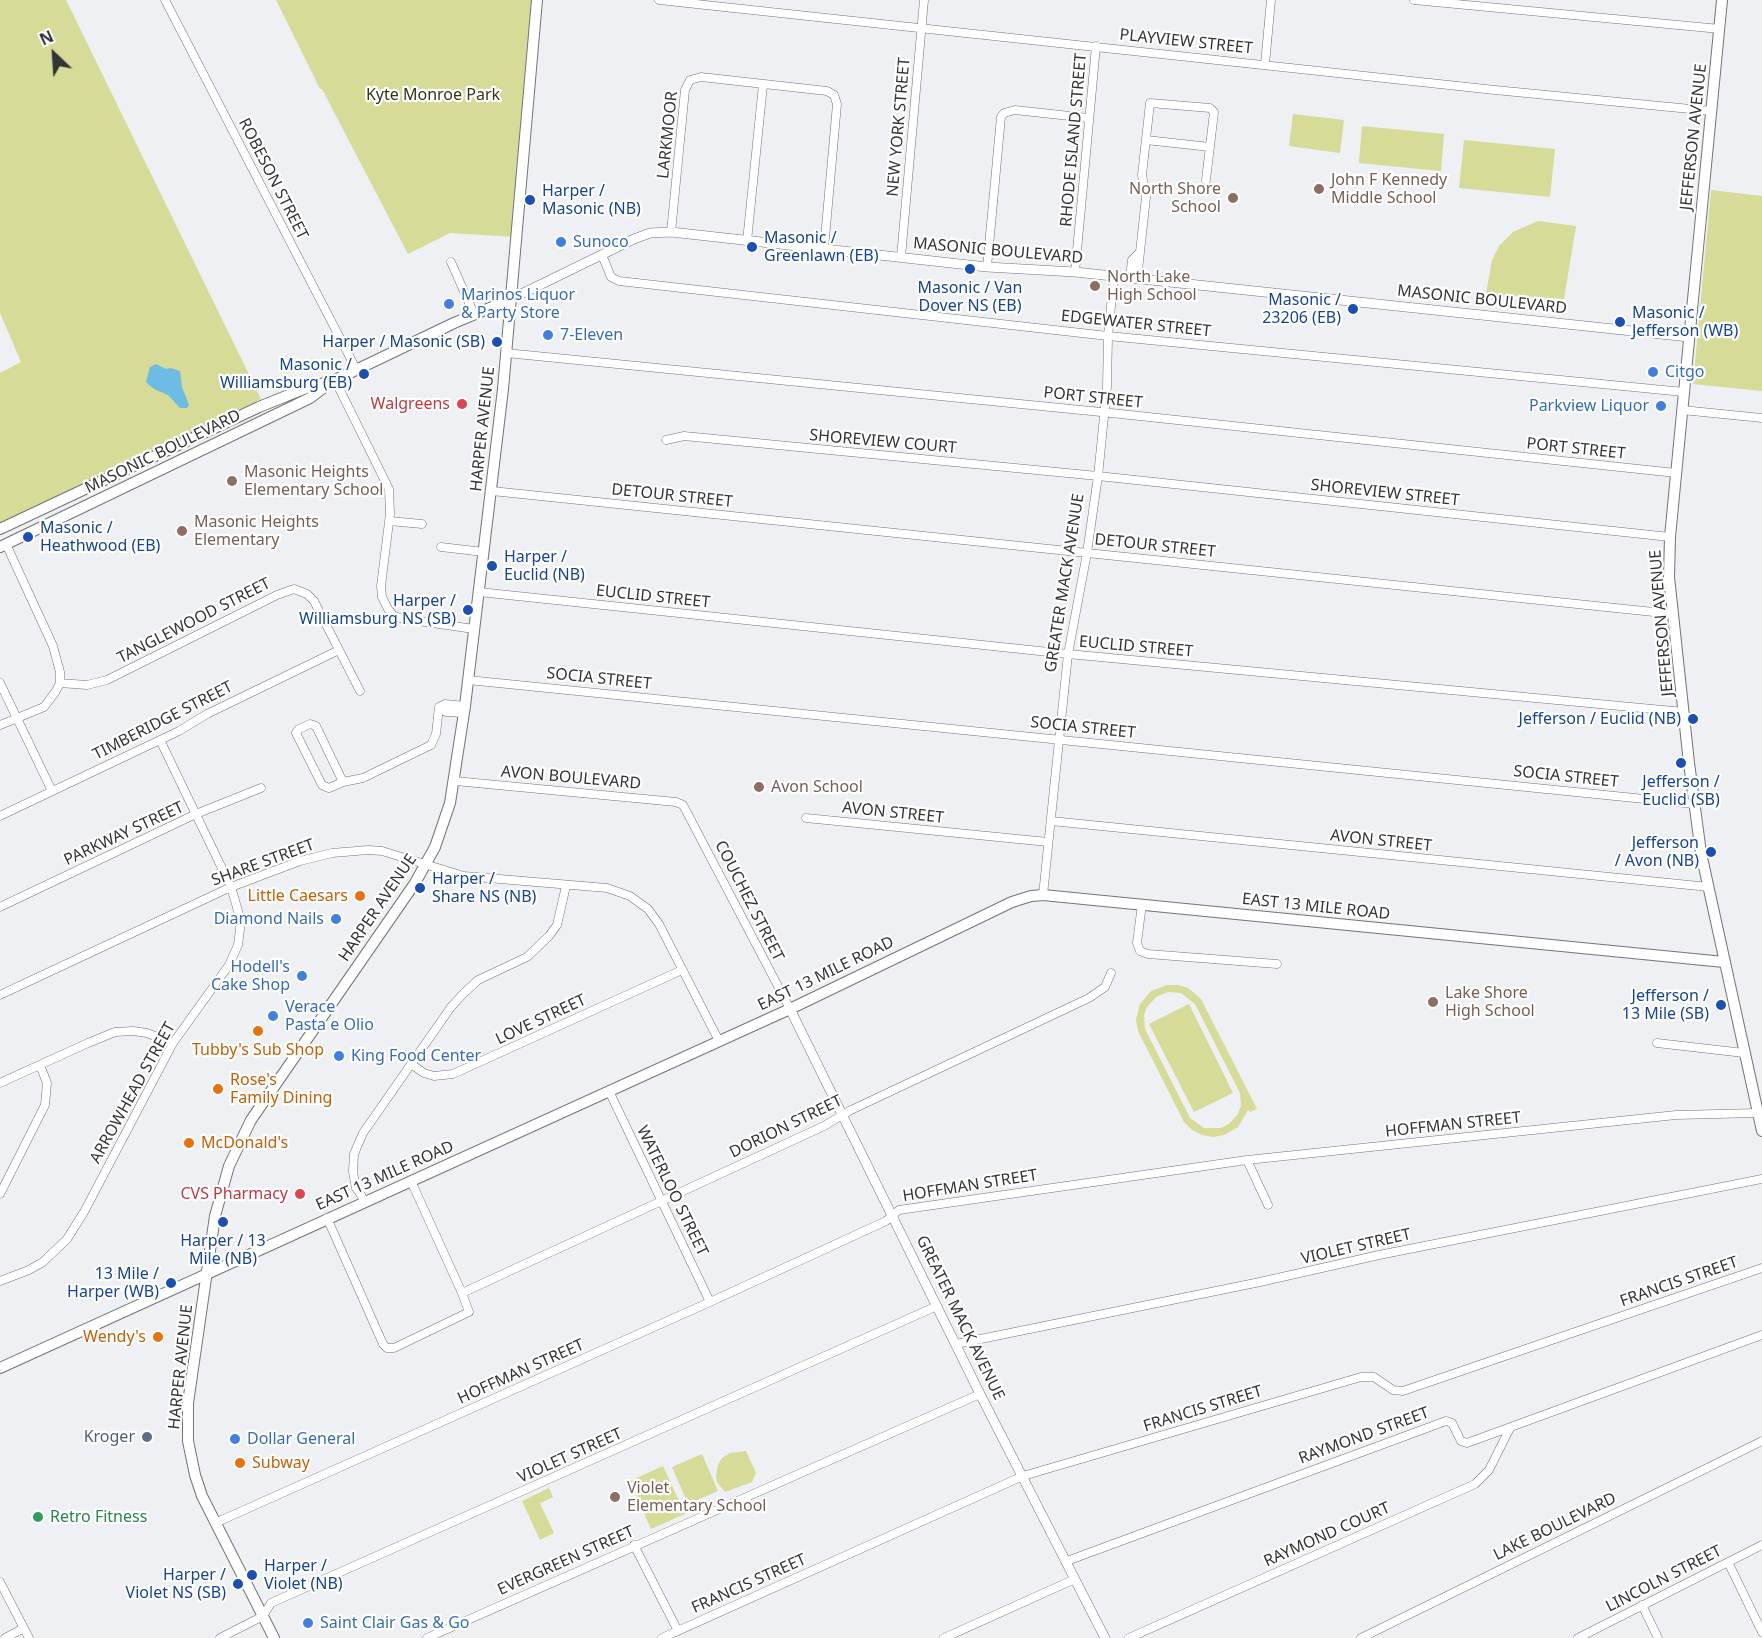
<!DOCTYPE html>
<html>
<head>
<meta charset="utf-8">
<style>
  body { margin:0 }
  #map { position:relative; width:1762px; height:1638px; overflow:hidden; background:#eef0f3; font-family:"Noto Sans",sans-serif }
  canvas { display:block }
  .north { position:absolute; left:24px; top:24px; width:60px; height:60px; -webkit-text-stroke:4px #fff; paint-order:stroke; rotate:335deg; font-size:16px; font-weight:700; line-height:24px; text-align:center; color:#333435 }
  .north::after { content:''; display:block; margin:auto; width:21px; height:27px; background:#333435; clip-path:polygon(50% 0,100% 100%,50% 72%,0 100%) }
</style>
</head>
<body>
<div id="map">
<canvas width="1762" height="1638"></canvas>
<div class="north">N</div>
</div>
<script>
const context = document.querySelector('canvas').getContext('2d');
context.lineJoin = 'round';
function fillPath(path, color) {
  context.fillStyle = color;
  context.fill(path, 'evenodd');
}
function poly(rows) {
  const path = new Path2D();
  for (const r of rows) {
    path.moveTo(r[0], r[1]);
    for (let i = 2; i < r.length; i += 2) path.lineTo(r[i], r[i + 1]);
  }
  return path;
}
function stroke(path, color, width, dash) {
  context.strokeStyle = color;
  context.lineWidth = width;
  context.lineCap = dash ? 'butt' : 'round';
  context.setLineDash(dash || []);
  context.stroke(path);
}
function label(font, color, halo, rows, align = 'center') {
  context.font = font + ' "Noto Sans",sans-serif';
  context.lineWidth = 4.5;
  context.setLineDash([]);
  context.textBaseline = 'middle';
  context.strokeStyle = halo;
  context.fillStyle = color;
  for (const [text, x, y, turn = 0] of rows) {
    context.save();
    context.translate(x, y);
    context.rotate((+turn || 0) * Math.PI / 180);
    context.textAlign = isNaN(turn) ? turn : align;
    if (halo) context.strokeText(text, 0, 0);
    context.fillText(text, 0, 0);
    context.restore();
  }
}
fillPath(poly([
  [0,0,66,0,261,399,0,524,0,373,21,362,0,313],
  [276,0,539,0,516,237,450,233,408,254,322,89,320,89],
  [1293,114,1344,120,1340,153,1289,146],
  [1362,126,1444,134,1441,171,1359,163],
  [1464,140,1555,149,1550,197,1459,188],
  [1711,190,1762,196,1762,391,1693,384],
  [1538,221,1576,226,1564,299,1486,294,1492,260,1499,246,1513,232],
  [1167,985,1178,985,1188,988,1201,999,1257,1109,1250,1112,1248,1110,1238,1127,1224,1135,1213,1137,1202,1135,1192,1130,1184,1122,1138,1031,1136,1020,1140,1004,1151,991],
  [1168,992,1181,993,1195,1004,1240,1093,1241,1106,1238,1114,1229,1124,1221,1128,1204,1128,1190,1118,1145,1029,1144,1015,1147,1007,1156,997],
  [1189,1004,1233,1093,1194,1112,1149,1024],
  [746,1451,756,1473,752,1482,725,1492,717,1482,716,1476,718,1465,722,1458,730,1453],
  [702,1454,718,1491,688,1504,672,1467],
  [663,1466,685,1514,651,1529,630,1481],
  [549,1488,553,1497,540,1503,554,1533,540,1540,522,1501]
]), '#d6db97');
fillPath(poly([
  [156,364,166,369,171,368,180,371,182,387,189,405,187,408,180,408,168,395,154,389,146,382,150,367]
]), '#6dbce3');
const minor = poly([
  [165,0,356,369],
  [659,0,1495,90,1711,111],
  [1414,0,1720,29],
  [1265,64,1271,0],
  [1146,140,1210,147],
  [671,232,685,90,690,80,701,77,827,91,834,95,837,104,824,249],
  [747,241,763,85],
  [1140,252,1146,197,1142,175,1150,103,1210,108,1214,112,1206,180],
  [602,255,611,277,619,281,1108,336,1684,392],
  [901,257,924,0],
  [451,262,474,314],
  [987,267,1001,117,1004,113,1015,110,1088,118],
  [1075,272,1096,46],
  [1130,278,1132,260,1140,252,1137,279],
  [506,353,1111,413,1676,473],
  [335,380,389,489,390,514,381,586,382,597,388,609,394,616,404,619,474,629],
  [1682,410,1762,418],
  [666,440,684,436,1098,476,1670,537],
  [492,491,1673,614],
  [389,521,422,524],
  [441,547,484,552],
  [479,592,1068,654,1684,712],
  [468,680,1694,804],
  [0,683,52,791],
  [60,683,87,685,107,680,277,595,294,589,307,594,314,601,360,691],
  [464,713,446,712,439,707,445,704,465,706],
  [0,725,44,707,56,691,60,683,60,672,53,646,6,544],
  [455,781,676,802,683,805,790,1009],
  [343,782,316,726,310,724,299,729,296,733,322,785,329,788,343,782,363,778,431,745,436,734,439,707],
  [0,816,179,731,207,714,339,650],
  [806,818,1048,842],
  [1051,821,1709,887],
  [1043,895,1068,654,1087,553,1098,476,1107,387,1108,336,1114,277],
  [1142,904,1137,943,1140,951,1148,954,1277,964],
  [0,907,196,814,261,788],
  [0,995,231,887,300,861,332,853,368,850,382,851,464,876,607,888,630,896,648,909,659,924,719,1041],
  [1657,1043,1744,1053],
  [411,1064,424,1073,434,1076,453,1074,682,970],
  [0,1083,88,1043,115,1032,133,1031,147,1033,173,1043],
  [609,1091,710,1302],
  [1247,1160,1268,1205],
  [0,1194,45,1105,47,1083,40,1065],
  [365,1201,356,1188,353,1172,354,1154,363,1133,451,1007,463,994,478,980,527,957,549,936,557,925,566,886],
  [327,1218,383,1344,387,1348,394,1348,469,1312,462,1293,411,1181],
  [0,1281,29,1270,43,1262,67,1239,84,1212,173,1043,229,965,238,945,241,921,231,887,160,740],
  [462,1293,824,1126,849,1111,1089,998,1105,987,1111,973],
  [956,1344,1260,1282,1379,1255,1762,1179],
  [215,1523,710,1302,886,1221,899,1210,1247,1160,1676,1115,1758,1113],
  [634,1545,678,1631],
  [1067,1561,1446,1421,1452,1423,1461,1441,1467,1443,1762,1335],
  [1728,1562,1762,1632],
  [0,1582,29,1638],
  [1642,1605,1658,1638],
  [5,1638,24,1628],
  [220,1638,263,1616,271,1603,937,1306],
  [427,1638,980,1394],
  [662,1638,1023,1476,1361,1377,1374,1377,1393,1390,1403,1391,1762,1268],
  [944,1638,1075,1579],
  [1129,1638,1475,1484,1489,1470,1510,1428],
  [1361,1638,1762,1441],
  [1578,1638,1762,1545]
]);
const tertiary = poly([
  [511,299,634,239,650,233,671,232,987,267,1075,272,1689,337],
  [790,1009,980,1394,1105,1638]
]);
const secondary = poly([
  [1722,0,1670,537,1669,577,1689,763,1701,853,1762,1131],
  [0,529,259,407,306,388,335,380,454,323,511,299],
  [0,547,310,398,327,385],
  [0,1368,790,1009,1012,902,1031,896,1043,895,1724,962],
  [274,1638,202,1496,195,1475,188,1441,188,1403,215,1216,229,1166,251,1120,415,883,435,847,450,803,465,706,503,389,537,0]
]);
stroke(minor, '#727477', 9);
stroke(tertiary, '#727477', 10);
stroke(secondary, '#727477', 12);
stroke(minor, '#fff', 8);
stroke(tertiary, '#fff', 9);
stroke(secondary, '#fff', 10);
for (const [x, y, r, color] of [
  [1319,189,6,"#8d6e63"],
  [1233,198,6,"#8d6e63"],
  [530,200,6,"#1a4fb4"],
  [561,242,6,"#3f7fe0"],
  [752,247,6,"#1a4fb4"],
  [970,269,6,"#1a4fb4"],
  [1095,286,6,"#8d6e63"],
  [449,304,6,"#3f7fe0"],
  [1353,309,6,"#1a4fb4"],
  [1620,322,6,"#1a4fb4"],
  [548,335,6,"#3f7fe0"],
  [497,342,6,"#1a4fb4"],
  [1653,372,6,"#3f7fe0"],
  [364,374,6,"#1a4fb4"],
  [462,404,6,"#e0444e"],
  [1661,406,6,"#3f7fe0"],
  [232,481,6,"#8d6e63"],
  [182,531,6,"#8d6e63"],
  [28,537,6,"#1a4fb4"],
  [492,566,6,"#1a4fb4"],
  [468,610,6,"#1a4fb4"],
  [1693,719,6,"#1a4fb4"],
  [1681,763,6,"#1a4fb4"],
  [759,787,6,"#8d6e63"],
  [1711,852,6,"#1a4fb4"],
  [420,888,6,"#1a4fb4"],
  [360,896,6,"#e8710a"],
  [336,919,6,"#3f7fe0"],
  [302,976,6,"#3f7fe0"],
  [1433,1002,6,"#8d6e63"],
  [1721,1005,6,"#1a4fb4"],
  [273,1016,6,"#3f7fe0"],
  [258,1031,6,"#e8710a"],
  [339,1056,6,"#3f7fe0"],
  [218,1089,6,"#e8710a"],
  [189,1143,6,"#e8710a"],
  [300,1194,6,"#e0444e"],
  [223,1222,6,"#1a4fb4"],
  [171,1283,6,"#1a4fb4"],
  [158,1337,6,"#e8710a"],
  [147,1437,6,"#5c6f8a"],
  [235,1439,6,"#3f7fe0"],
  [240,1463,6,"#e8710a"],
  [615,1497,6,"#8d6e63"],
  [38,1517,6,"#2e9e5b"],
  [252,1575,6,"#1a4fb4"],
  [238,1584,6,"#1a4fb4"],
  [308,1623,6,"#3f7fe0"]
]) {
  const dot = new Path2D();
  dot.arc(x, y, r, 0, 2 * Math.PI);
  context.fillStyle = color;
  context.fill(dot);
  stroke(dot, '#fff', 2);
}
label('16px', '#333435', '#fff', [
  ["PLAYVIEW STREET",1186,42,6],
  ["NEW YORK STREET",899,127,-85],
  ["LARKMOOR",668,135,-84],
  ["JEFFERSON AVENUE",1694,137,-84],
  ["RHODE ISLAND STREET",1074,140,-85],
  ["ROBESON STREET",273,179,63],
  ["MASONIC BOULEVARD",998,251,5],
  ["MASONIC BOULEVARD",1482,300,6],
  ["EDGEWATER STREET",1136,324,6],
  ["PORT STREET",1093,398,6],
  ["HARPER AVENUE",483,429,-84],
  ["SHOREVIEW COURT",883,442,5],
  ["PORT STREET",1576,449,6],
  ["MASONIC BOULEVARD",163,452,-26],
  ["SHOREVIEW STREET",1385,493,6],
  ["DETOUR STREET",672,496,6],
  ["DETOUR STREET",1155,546,6],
  ["GREATER MACK AVENUE",1065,583,-81],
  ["EUCLID STREET",653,597,6],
  ["TANGLEWOOD STREET",194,621,-27],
  ["JEFFERSON AVENUE",1662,623,-95],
  ["EUCLID STREET",1136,647,5],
  ["SOCIA STREET",599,679,6],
  ["TIMBERIDGE STREET",163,721,-27],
  ["SOCIA STREET",1083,728,6],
  ["SOCIA STREET",1566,777,6],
  ["AVON BOULEVARD",571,778,5],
  ["AVON STREET",893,813,6],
  ["PARKWAY STREET",124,834,-25],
  ["AVON STREET",1381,841,6],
  ["SHARE STREET",263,863,-20],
  ["COUCHEZ STREET",749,901,63],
  ["EAST 13 MILE ROAD",1316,907,6],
  ["HARPER AVENUE",378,908,-56],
  ["EAST 13 MILE ROAD",826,974,-26],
  ["LOVE STREET",541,1020,-25],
  ["ARROWHEAD STREET",133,1093,-61],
  ["HOFFMAN STREET",1453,1125,-6],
  ["DORION STREET",786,1127,-26],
  ["EAST 13 MILE ROAD",385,1176,-24],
  ["HOFFMAN STREET",970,1186,-9],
  ["WATERLOO STREET",672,1191,64],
  ["VIOLET STREET",1356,1247,-13],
  ["FRANCIS STREET",1679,1282,-19],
  ["GREATER MACK AVENUE",960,1318,64],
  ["HARPER AVENUE",181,1367,-84],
  ["HOFFMAN STREET",521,1372,-24],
  ["FRANCIS STREET",1203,1409,-17],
  ["RAYMOND STREET",1364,1436,-20],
  ["VIOLET STREET",570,1456,-24],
  ["LAKE BOULEVARD",1555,1527,-26],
  ["RAYMOND COURT",1327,1535,-24],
  ["EVERGREEN STREET",566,1561,-24],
  ["LINCOLN STREET",1664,1579,-27],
  ["FRANCIS STREET",749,1584,-24]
]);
label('16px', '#343515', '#fff', [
  ["Kyte Monroe Park",433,95]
]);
label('16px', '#785e54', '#fff', [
  ["John F Kennedy",1331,180],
  ["Middle School",1331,198],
  ["North Shore",1221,189,"right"],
  ["School",1221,207,"right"],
  ["North Lake",1107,277],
  ["High School",1107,295],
  ["Masonic Heights",244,472],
  ["Elementary School",244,490],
  ["Masonic Heights",194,522],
  ["Elementary",194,540],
  ["Avon School",771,787],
  ["Lake Shore",1445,993],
  ["High School",1445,1011],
  ["Violet",627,1488],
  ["Elementary School",627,1506]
], 'left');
label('16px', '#164399', '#fff', [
  ["Harper /",542,191,"left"],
  ["Masonic (NB)",542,209,"left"],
  ["Masonic /",764,238,"left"],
  ["Greenlawn (EB)",764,256,"left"],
  ["Masonic / Van",970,288,"center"],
  ["Dover NS (EB)",970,306,"center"],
  ["Masonic /",1341,300],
  ["23206 (EB)",1341,318],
  ["Masonic /",1632,313,"left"],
  ["Jefferson (WB)",1632,331,"left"],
  ["Harper / Masonic (SB)",485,342],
  ["Masonic /",352,365],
  ["Williamsburg (EB)",352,383],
  ["Masonic /",40,528,"left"],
  ["Heathwood (EB)",40,546,"left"],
  ["Harper /",504,557,"left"],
  ["Euclid (NB)",504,575,"left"],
  ["Harper /",456,601],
  ["Williamsburg NS (SB)",456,619],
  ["Jefferson / Euclid (NB)",1681,719],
  ["Jefferson /",1681,782,"center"],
  ["Euclid (SB)",1681,800,"center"],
  ["Jefferson",1699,843],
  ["/ Avon (NB)",1699,861],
  ["Harper /",432,879,"left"],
  ["Share NS (NB)",432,897,"left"],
  ["Jefferson /",1709,996],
  ["13 Mile (SB)",1709,1014],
  ["Harper / 13",223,1241,"center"],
  ["Mile (NB)",223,1259,"center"],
  ["13 Mile /",159,1274],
  ["Harper (WB)",159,1292],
  ["Harper /",264,1566,"left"],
  ["Violet (NB)",264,1584,"left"],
  ["Harper /",226,1575],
  ["Violet NS (SB)",226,1593]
], 'right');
label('16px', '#366cbe', '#fff', [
  ["Sunoco",573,242],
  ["Marinos Liquor",461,295],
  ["& Party Store",461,313],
  ["7-Eleven",560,335],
  ["Citgo",1665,372],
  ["Parkview Liquor",1649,406,"right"],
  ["Diamond Nails",324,919,"right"],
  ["Hodell's",290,967,"right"],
  ["Cake Shop",290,985,"right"],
  ["Verace",285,1007],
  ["Pasta e Olio",285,1025],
  ["King Food Center",351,1056],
  ["Dollar General",247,1439],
  ["Saint Clair Gas & Go",320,1623]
], 'left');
label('16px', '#be3a42', '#fff', [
  ["Walgreens",450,404],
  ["CVS Pharmacy",288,1194]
], 'right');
label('16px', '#c56008', '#fff', [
  ["Little Caesars",348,896,"right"],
  ["Tubby's Sub Shop",258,1050,"center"],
  ["Rose's",230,1080],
  ["Family Dining",230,1098],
  ["McDonald's",201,1143],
  ["Wendy's",146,1337,"right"],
  ["Subway",252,1463]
], 'left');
label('16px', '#4e5e75', '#fff', [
  ["Kroger",135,1437]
], 'right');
label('16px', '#27864d', '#fff', [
  ["Retro Fitness",50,1517]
], 'left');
</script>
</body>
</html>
